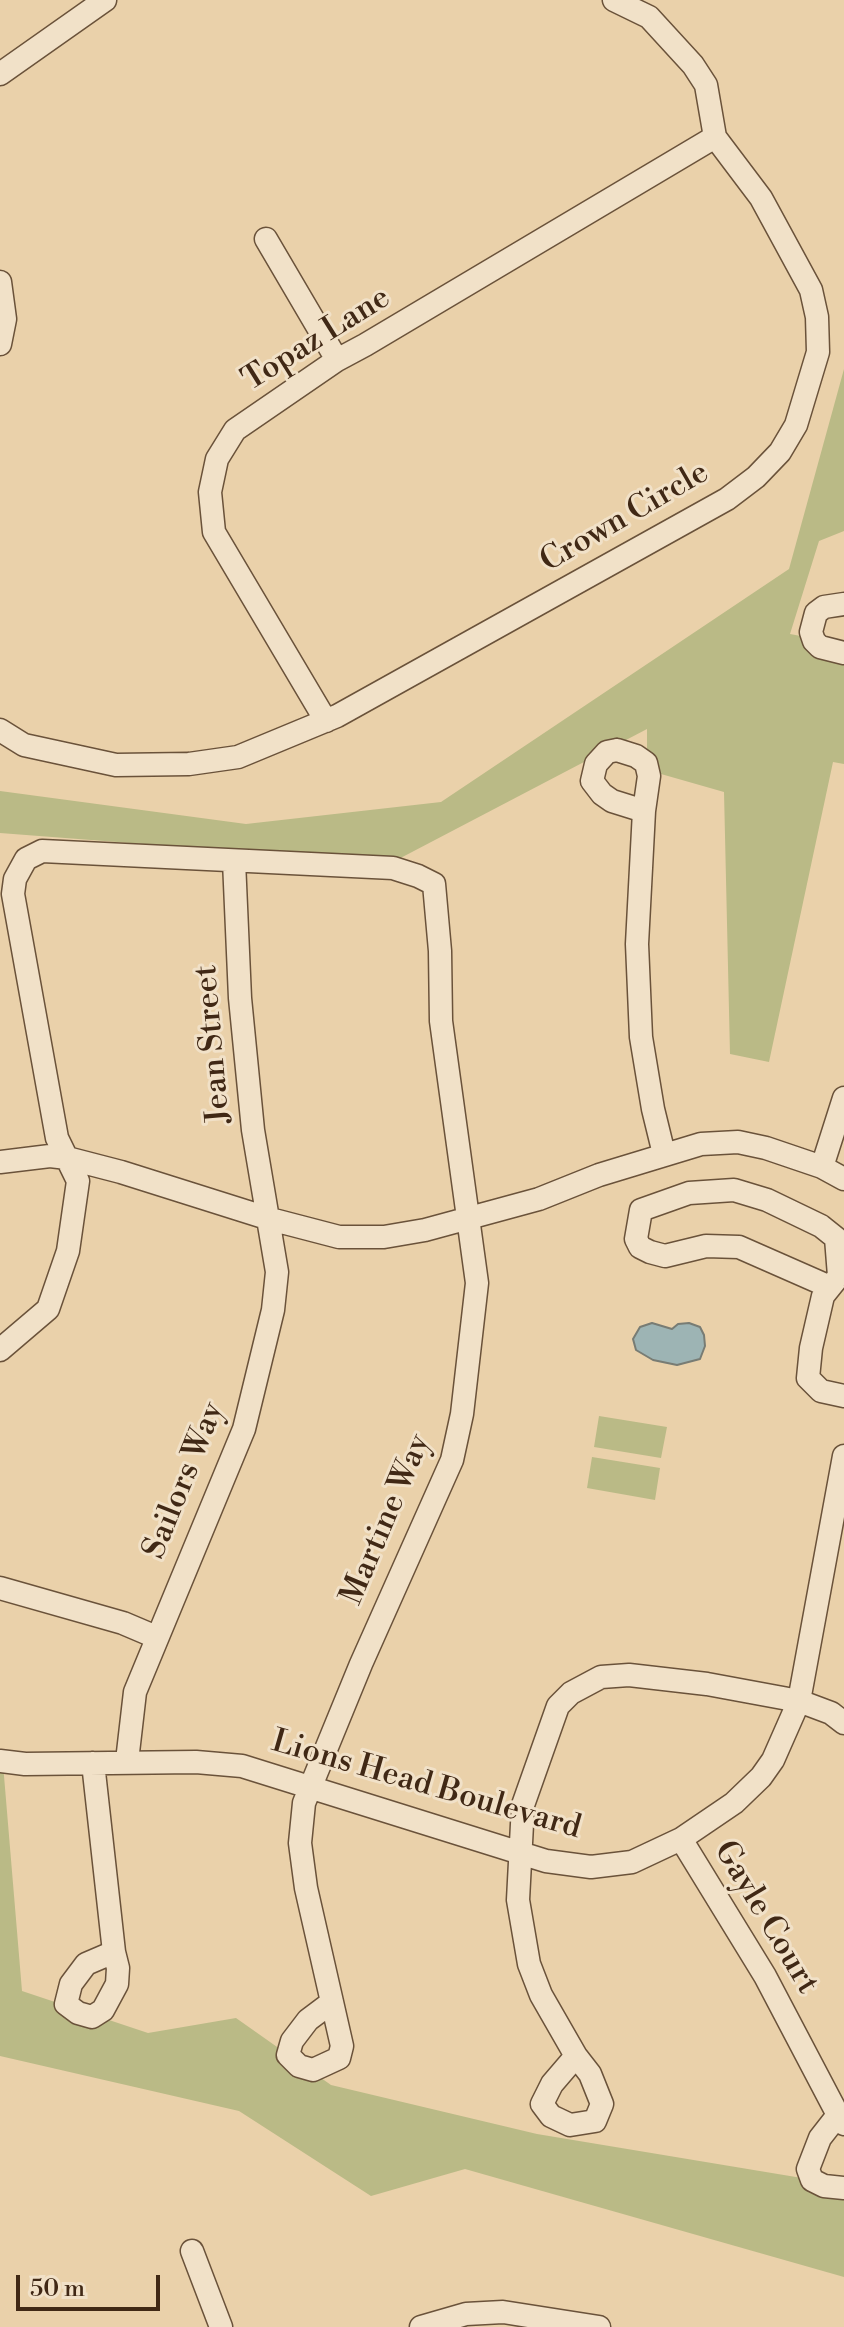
<!DOCTYPE html>
<html>
<head>
<meta charset="utf-8">
<style>
  body { margin:0 }
  #map { position:relative; width:844px; height:2327px; overflow:hidden; background:#ead1aa; font-family:"Libre Bodoni",serif }
  canvas { display:block }
  .scale { position:absolute; left:16px; top:2275px; width:144px; height:36px; box-sizing:border-box; border:4px solid #402815; border-top:0; padding-left:10px; font-size:24px; line-height:28px; white-space:nowrap; color:#402815; -webkit-text-stroke:6px #f1e1c8; paint-order:stroke }
</style>
</head>
<body>
<div id="map">
<canvas width="844" height="2327"></canvas>
<div class="scale">50 m</div>
</div>
<script>
const context = document.querySelector('canvas').getContext('2d');
context.lineJoin = 'round';
function fillPath(path, color) {
  context.fillStyle = color;
  context.fill(path, 'evenodd');
}
function poly(rows) {
  const path = new Path2D();
  for (const r of rows) {
    path.moveTo(r[0], r[1]);
    for (let i = 2; i < r.length; i += 2) path.lineTo(r[i], r[i + 1]);
  }
  return path;
}
function stroke(path, color, width, dash) {
  context.strokeStyle = color;
  context.lineWidth = width;
  context.lineCap = dash ? 'butt' : 'round';
  context.setLineDash(dash || []);
  context.stroke(path);
}
function label(font, color, halo, rows, align = 'center') {
  context.font = font + ' "Libre Bodoni",serif';
  context.lineWidth = 6;
  context.setLineDash([]);
  context.textBaseline = 'middle';
  context.strokeStyle = halo;
  context.fillStyle = color;
  for (const [text, x, y, turn = 0] of rows) {
    context.save();
    context.translate(x, y);
    context.rotate((+turn || 0) * Math.PI / 180);
    context.textAlign = isNaN(turn) ? turn : align;
    if (halo) context.strokeText(text, 0, 0);
    context.fillText(text, 0, 0);
    context.restore();
  }
}
fillPath(poly([
  [844,369,844,531,819,541,790,634,844,644,844,764,833,762,769,1062,730,1054,724,792,647,770,647,729,391,863,0,833,0,791,246,824,441,802,789,569],
  [599,1416,667,1427,661,1458,594,1447],
  [592,1457,660,1468,655,1500,587,1488],
  [0,1763,3,1764,22,1991,148,2033,236,2018,331,2085,537,2134,844,2185,844,2277,465,2169,371,2196,239,2111,0,2056]
]), '#baba86');
const water = poly([
  [652,1323,672,1329,678,1324,689,1323,700,1327,704,1335,705,1346,700,1359,677,1365,653,1360,636,1350,633,1339,640,1327,652,1323]
]);
fillPath(water, '#9db4b4');
stroke(water, '#787c74', 2);
const minor = poly([
  [0,74,105,0],
  [266,239,337,360],
  [0,282,5,319,0,344],
  [844,604,824,607,816,613,811,632,814,641,820,647,844,653],
  [326,721,214,532,210,492,217,459,235,430,337,360,365,345,715,137],
  [0,730,24,745,116,765,189,764,238,757,337,716,727,499,756,477,780,452,796,425,818,352,817,317,811,290,761,198,715,137,706,85,693,65,649,17,614,0],
  [617,750,636,756,646,763,649,776,644,811,612,801,602,794,592,781,596,764,607,752,617,750],
  [644,811,637,944,641,1037,653,1109,664,1154],
  [0,1162,50,1156,67,1158,121,1172,270,1219,339,1237,384,1237,425,1230,539,1199,599,1175,701,1144,738,1142,766,1148,822,1167,844,1179],
  [822,1167,844,1098],
  [839,1276,823,1296,811,1348,808,1378,821,1391,844,1396],
  [830,1287,739,1247,706,1246,665,1256,650,1252,640,1247,636,1239,641,1210,689,1193,734,1190,767,1200,821,1226,836,1238,839,1276],
  [0,1350,48,1309,68,1251,78,1181,57,1138,13,894,15,879,26,859,42,851,393,868,418,876,434,884,440,951,441,1021,477,1283,462,1414,452,1460,361,1664,304,1803,300,1843,306,1888,332,2002],
  [0,1588,123,1623,156,1637],
  [0,1761,25,1764,196,1762,242,1766,546,1861,591,1867,632,1862,681,1839,734,1803,761,1777,773,1760,799,1701,844,1456],
  [127,1761,135,1692,244,1429,273,1310,277,1272,253,1130,240,998,234,861],
  [93,1763,114,1952],
  [681,1839,765,1976,838,2115],
  [114,1952,118,1968,117,1984,103,2010,92,2017,78,2013,66,2004,71,1984,86,1964,114,1952],
  [332,2002,342,2046,339,2058,313,2070,299,2066,288,2055,292,2041,308,2020,332,2002],
  [576,2056,541,1995,529,1964,518,1900,523,1805,558,1706,571,1693,601,1677,629,1675,707,1684,799,1701,831,1713,844,1723],
  [576,2056,590,2074,602,2104,595,2121,570,2125,551,2116,542,2104,552,2084,576,2056],
  [844,2124,838,2115,820,2138,808,2169,812,2180,824,2186,844,2188],
  [192,2251,221,2327],
  [421,2327,466,2314,503,2312,599,2327]
]);
stroke(minor, '#6a523a', 25);
stroke(minor, '#f1e1c8', 22);
label('32px', '#402815', '#f1e1c8', [
  ["Topaz Lane",317,340,-32],
  ["Crown Circle",625,518,-30],
  ["Jean Street",214,1044,-95],
  ["Sailors Way",185,1481,-68],
  ["Martine Way",387,1520,-67],
  ["Lions Head Boulevard",426,1786,16],
  ["Gayle Court",765,1918,59]
]);
</script>
</body>
</html>
